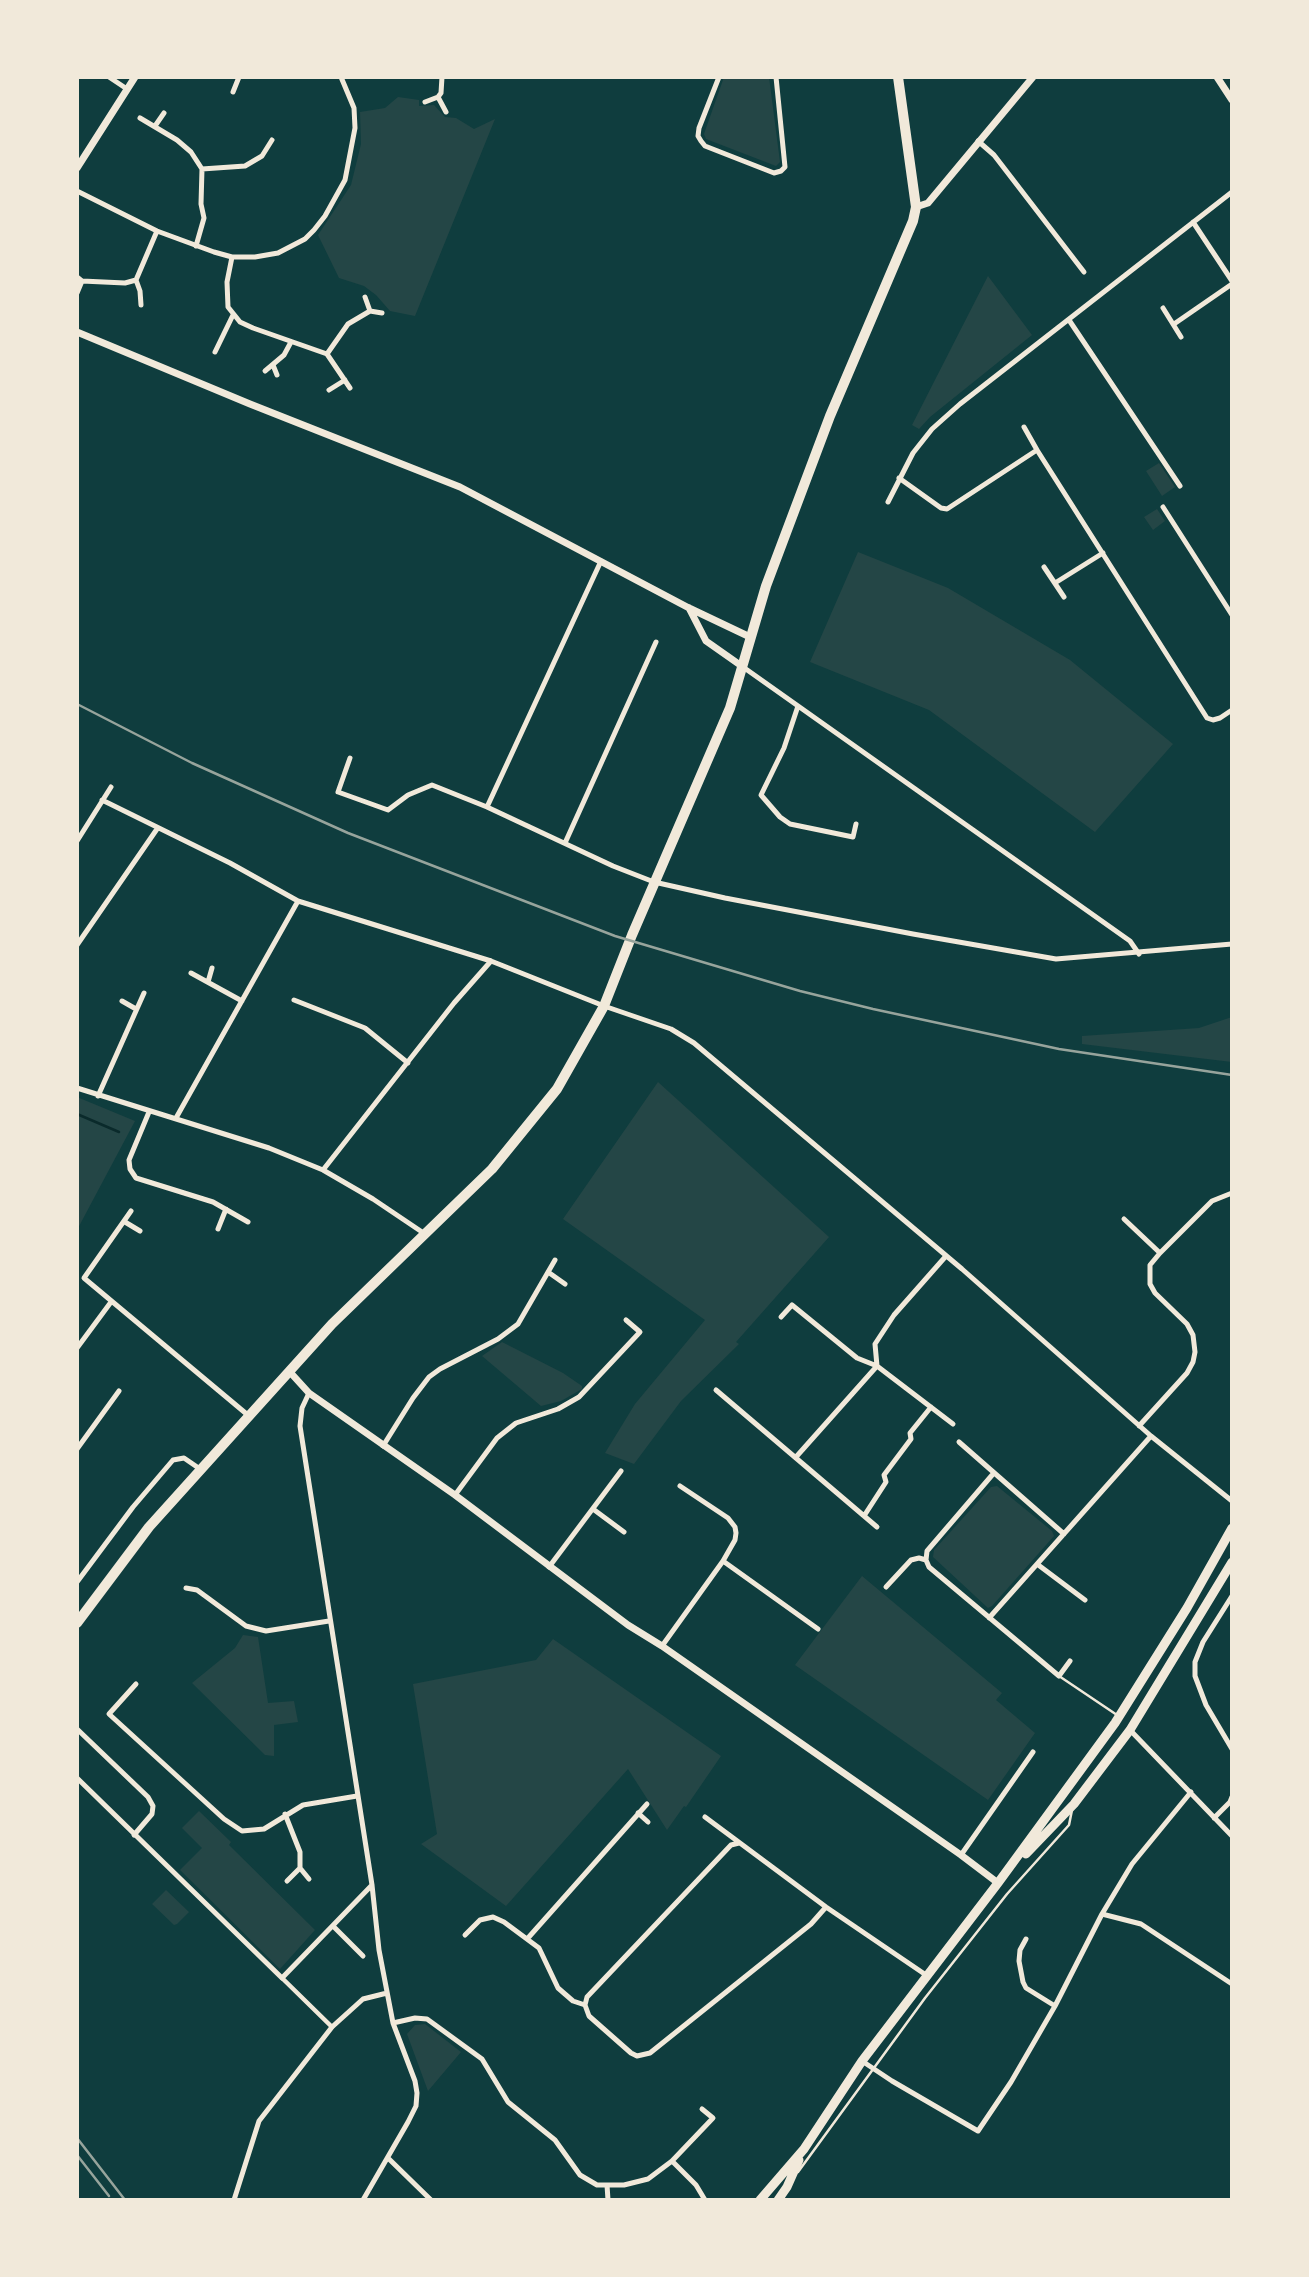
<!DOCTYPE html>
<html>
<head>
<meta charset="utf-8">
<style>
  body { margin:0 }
  #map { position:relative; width:1309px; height:2277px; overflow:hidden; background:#0f3d3e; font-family:"PT Sans Narrow",sans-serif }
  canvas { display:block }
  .frame { position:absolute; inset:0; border:79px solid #f1e9da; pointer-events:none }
</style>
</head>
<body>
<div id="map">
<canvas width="1309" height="2277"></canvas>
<div class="frame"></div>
</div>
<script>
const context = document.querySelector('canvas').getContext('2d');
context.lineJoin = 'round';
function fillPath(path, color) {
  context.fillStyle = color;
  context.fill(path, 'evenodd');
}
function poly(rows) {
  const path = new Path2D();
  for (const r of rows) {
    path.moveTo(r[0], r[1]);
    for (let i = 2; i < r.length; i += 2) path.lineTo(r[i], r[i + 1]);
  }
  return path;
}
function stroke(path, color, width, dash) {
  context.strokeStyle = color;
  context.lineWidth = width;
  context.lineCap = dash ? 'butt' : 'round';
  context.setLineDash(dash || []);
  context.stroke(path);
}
fillPath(poly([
  [724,77,769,77,780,162,776,166,706,139,704,134],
  [398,97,419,100,419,106,434,105,445,117,456,118,474,129,495,119,415,316,390,311,376,295,364,286,339,278,318,235,351,185,361,144,360,112,385,108],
  [988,276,1032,335,930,417,919,429,912,425],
  [1159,463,1175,487,1162,496,1146,471],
  [1157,509,1165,521,1153,530,1144,517],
  [858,552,948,588,1070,660,1173,744,1095,832,929,710,810,662],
  [1232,1017,1232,1062,1082,1044,1082,1036,1199,1028],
  [658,1082,829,1237,736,1342,739,1344,681,1401,634,1464,605,1453,635,1404,705,1320,563,1219],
  [77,1097,135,1121,77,1230],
  [502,1342,563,1373,582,1386,582,1389,561,1401,541,1406,482,1356],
  [997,1486,1052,1531,1054,1536,992,1606,988,1608,933,1557,934,1550,991,1487],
  [862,1576,1002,1693,996,1700,1035,1733,988,1800,795,1665],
  [243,1635,258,1637,268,1703,294,1701,298,1722,274,1725,274,1756,265,1755,192,1683,235,1648],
  [553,1639,721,1756,686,1807,684,1806,667,1830,628,1769,506,1906,421,1844,437,1834,413,1684,536,1660],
  [199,1811,231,1842,229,1845,315,1930,280,1969,180,1870,202,1848,182,1828],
  [166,1890,189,1912,177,1924,174,1925,152,1904],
  [425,2024,461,2052,428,2091,407,2034,415,2025]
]), '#244646');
stroke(poly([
  [77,1114,119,1132]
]), '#0a2a2b', 2.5);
stroke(poly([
  [1059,1676,1117,1715],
  [798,2172,925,1998,1007,1894,1069,1825,1072,1810]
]), '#f1e9da', 2.5);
stroke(poly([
  [282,1978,332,2027]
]), '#f1e9da', 4.5);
stroke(poly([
  [109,77,127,89],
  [719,77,699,128,698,136,701,141,705,146,774,173,781,171,785,167,776,77],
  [233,92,239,77],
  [438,97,446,112],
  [425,102,438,97,441,93,442,77],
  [140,118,177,140,191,152,202,169,245,166,262,156,272,140],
  [155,126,164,113],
  [978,141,994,155,1084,272],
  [77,191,157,231,214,252,232,257,255,257,278,253,305,239,314,230,325,216,345,180,355,128,354,108,341,77],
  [1193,222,1232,281],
  [196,246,204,218,201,204,202,169],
  [232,257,227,282,228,307,240,322,253,328,327,354,348,324,370,311,382,313],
  [77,277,82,281,125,283,136,280,157,231],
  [136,280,140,291,141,305],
  [77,293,82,281],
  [365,297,370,311],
  [1163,308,1181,337],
  [1069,320,1180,486],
  [1174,324,1232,284],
  [215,352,233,315],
  [327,354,350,388],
  [273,365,277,375],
  [265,371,284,355,291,342],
  [329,390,345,380],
  [1024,427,1037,450],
  [899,478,941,508,947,509,1037,450,1207,718,1213,720,1220,718,1232,710],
  [888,502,913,453,932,429,960,404,1232,192],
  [1163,507,1232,615],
  [1044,567,1064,597],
  [1055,583,1103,553],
  [743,667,1130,941,1139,954],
  [798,706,784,748,761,795,780,817,790,824,853,837,856,824],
  [350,758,338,792,388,810,408,795,432,785,487,807,613,866,654,882,725,898,913,934,1056,959,1232,944],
  [102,800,230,863,298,901,491,961,604,1006,671,1029,694,1043,962,1269,1151,1436,1232,1501],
  [487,807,601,561],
  [77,841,111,787],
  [565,843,656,642],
  [77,945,157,829],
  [191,973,242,1001],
  [208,982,212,968],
  [294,1000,365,1028,408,1063],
  [122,1001,136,1009],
  [77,1088,269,1148,323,1170,373,1199,425,1234],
  [98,1096,144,993],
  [149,1112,129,1160,130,1169,136,1178,213,1202,248,1222],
  [176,1118,298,901],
  [323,1170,454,1003,491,961],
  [131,1211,84,1278,249,1416],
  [1124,1219,1160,1253],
  [125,1222,140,1231],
  [218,1229,226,1209],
  [548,1272,565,1284],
  [781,1317,792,1305,857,1358,877,1366,953,1424],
  [77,1348,111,1302],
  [716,1390,877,1527],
  [309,1393,302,1408,300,1426,372,1885,379,1950,393,2023,415,2081,417,2093,416,2106,408,2122,363,2200],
  [1139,1426,1187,1373,1193,1362,1195,1352,1193,1335,1187,1324,1155,1293,1150,1284,1150,1265,1160,1253,1212,1201,1232,1193],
  [959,1442,1064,1534],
  [383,1446,413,1398,429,1377,440,1369,498,1339,518,1324,555,1260],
  [77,1449,119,1391],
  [796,1457,877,1366,875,1344,894,1315,946,1256],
  [993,1474,927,1551,926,1560,929,1567,1059,1676,1070,1661],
  [455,1495,497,1438,516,1423,558,1409,579,1397,640,1332,626,1320],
  [593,1509,624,1532],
  [864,1516,886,1482,884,1475,911,1439,910,1433,931,1407],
  [723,1561,818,1629],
  [1037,1564,1085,1600],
  [549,1567,621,1471],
  [77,1582,133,1507,173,1460,184,1458,200,1469],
  [886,1587,911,1560,919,1558,926,1560],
  [186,1588,197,1590,246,1626,266,1631,329,1621],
  [1232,1596,1203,1642,1195,1662,1195,1676,1206,1705,1232,1749],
  [989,1618,1151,1436],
  [662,1646,723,1561,735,1540,736,1533,735,1527,728,1518,680,1486],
  [136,1684,109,1714,224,1819,242,1831,264,1829,303,1805,357,1796],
  [77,1729,148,1797,153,1806,152,1814,134,1835],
  [1130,1730,1232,1836],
  [77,1778,282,1978,372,1885],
  [638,1813,648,1822],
  [285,1814,300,1852,300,1868,309,1879],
  [705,1817,826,1907,926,1975],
  [1214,1818,1230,1802,1232,1797],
  [739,1843,731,1845,587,1997,585,2005,589,2016,631,2053,637,2056,650,2053,811,1924,826,1907],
  [961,1855,1033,1752],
  [287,1881,300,1868],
  [1102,1914,1141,1924,1232,1984],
  [333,1926,363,1956],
  [465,1935,480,1920,493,1917,504,1922,539,1948,558,1988,573,2001,585,2005],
  [528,1938,647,1804],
  [1026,1939,1020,1950,1019,1961,1023,1982,1026,1988,1055,2006],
  [393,2023,415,2018,427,2019,482,2059,508,2102,555,2140,580,2175,597,2185,624,2185,648,2179,672,2161,713,2118,702,2109],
  [862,2061,892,2081,978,2131,1011,2082,1055,2006,1102,1914,1132,1864,1191,1792],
  [389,2159,431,2200],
  [672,2161,696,2185,705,2200],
  [607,2185,608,2200],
  [234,2200,259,2121,332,2027,363,1999,387,1993]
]), '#f1e9da', 5);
stroke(poly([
  [1217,77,1232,100],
  [77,168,135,77],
  [916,207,928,203,1033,77],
  [77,332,250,404,460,487,689,608,750,637],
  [689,608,706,641,743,667],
  [289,1371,309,1393,455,1495,628,1625,662,1646,961,1855,998,1883]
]), '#f1e9da', 7);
stroke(poly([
  [1026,1854,1074,1804,1130,1730,1232,1562],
  [760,2200,804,2149,862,2061,998,1883,1115,1723,1187,1608,1232,1528],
  [778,2200,787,2187,799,2160]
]), '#f1e9da', 9);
stroke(poly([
  [77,1623,149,1527,332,1324,492,1169,557,1089,604,1006,632,935,730,708,766,586,830,416,913,221,916,207,898,77]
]), '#f1e9da', 10);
stroke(poly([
  [77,704,192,763,348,833,615,936,800,991,873,1009,1059,1049,1232,1075],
  [77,2138,125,2200],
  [77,2155,109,2196]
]), '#97a49c', 2.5);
</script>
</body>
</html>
